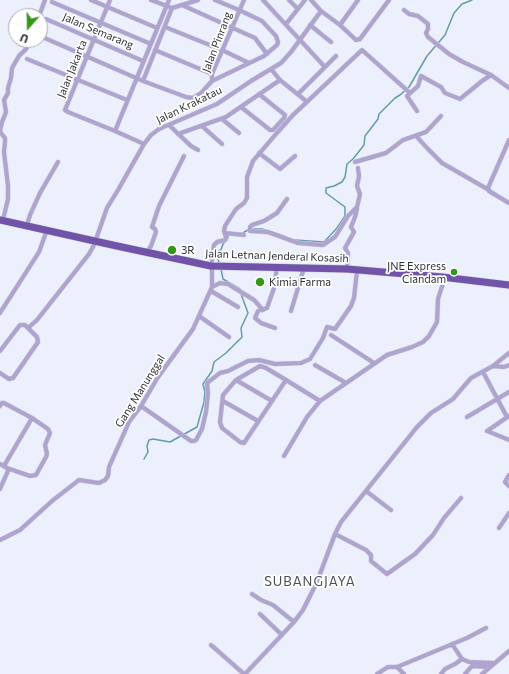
<!DOCTYPE html>
<html>
<head>
<meta charset="utf-8">
<style>
  body { margin:0 }
  #map { position:relative; width:509px; height:674px; overflow:hidden; background:#ecf0fd; font-family:Commissioner,sans-serif }
  canvas { display:block }
  .north { position:absolute; left:8px; top:8px; width:40px; height:40px; box-sizing:border-box; background:#fff; border:1px solid #adadb0; border-radius:50%; rotate:200deg; font-size:11px; font-weight:700; line-height:16px; text-align:center; color:#313339 }
  .north::after { content:''; display:block; margin:auto; width:14px; height:18px; background:#359618; clip-path:polygon(50% 0,100% 100%,50% 72%,0 100%) }
</style>
</head>
<body>
<div id="map">
<canvas width="509" height="674"></canvas>
<div class="north">U</div>
</div>
<script>
const context = document.querySelector('canvas').getContext('2d');
context.lineJoin = 'round';
function poly(rows) {
  const path = new Path2D();
  for (const r of rows) {
    path.moveTo(r[0], r[1]);
    for (let i = 2; i < r.length; i += 2) path.lineTo(r[i], r[i + 1]);
  }
  return path;
}
function stroke(path, color, width, dash) {
  context.strokeStyle = color;
  context.lineWidth = width;
  context.lineCap = dash ? 'butt' : 'round';
  context.setLineDash(dash || []);
  context.stroke(path);
}
function label(font, color, halo, rows, align = 'center') {
  context.font = font + ' Commissioner,sans-serif';
  context.lineWidth = 3.5;
  context.setLineDash([]);
  context.textBaseline = 'middle';
  context.strokeStyle = halo;
  context.fillStyle = color;
  for (const [text, x, y, turn = 0] of rows) {
    context.save();
    context.translate(x, y);
    context.rotate((+turn || 0) * Math.PI / 180);
    context.textAlign = isNaN(turn) ? turn : align;
    if (halo) context.strokeText(text, 0, 0);
    context.fillText(text, 0, 0);
    context.restore();
  }
}
stroke(poly([
  [253,229,262,229,284,236],
  [241,234,248,230],
  [295,240,324,242,337,228,345,216,345,207,326,193,326,188,334,186,342,182,345,177,347,164,353,159,364,145,365,136,378,119,379,114,395,98,400,95,409,87,427,56,445,35,454,13,462,4,472,0],
  [219,263,216,251,221,250,223,244,227,240,229,235],
  [221,269,223,279,240,289,240,290],
  [144,459,148,452,147,446,149,440,153,439,170,442,197,427,204,402,205,392,203,384,212,371,214,362,226,353,242,337,241,328,248,313,241,294]
]), '#639bad', 1.5);
const minor = poly([
  [91,0,157,28],
  [110,0,65,110,68,112,115,131,144,144],
  [151,0,172,8,198,0],
  [263,0,325,67],
  [289,0,298,9],
  [311,0,321,11,340,25,356,40,360,39,389,0],
  [52,2,151,44],
  [182,5,255,38,267,54],
  [404,10,409,14,418,16,428,24,428,29,426,33,428,37,449,54,463,62,491,75,509,88],
  [39,16,45,0],
  [46,19,143,61],
  [286,24,305,0],
  [310,25,331,42],
  [340,25,358,0],
  [165,27,222,50,249,63],
  [40,36,143,81,172,8],
  [155,50,212,74],
  [27,59,127,100],
  [271,69,280,80,306,101],
  [143,81,186,97,193,98,201,93,212,81,264,56,277,45,278,42,276,36,262,21,239,10,215,0],
  [212,81,212,74,244,0],
  [298,94,336,56],
  [241,107,270,130,273,130,284,118,285,115,259,94],
  [417,111,407,96,418,86,421,76,441,87,445,93,460,99,482,81,491,75],
  [222,119,239,133],
  [169,125,191,146,198,150],
  [202,126,222,144],
  [0,131,2,122,6,112,4,100,8,93,8,88,11,78,12,68,19,56,26,49,29,44,28,40],
  [115,131,169,0],
  [0,132,5,138,5,142,4,152,8,186,8,199,3,220],
  [178,134,226,117,280,80],
  [416,136,428,149,442,163,489,190],
  [509,140,488,188,489,191,509,203],
  [259,153,280,169,295,156],
  [355,162,386,153,403,140,426,132,441,116],
  [287,199,277,213,264,221,252,225,250,227,250,231,268,232,298,243,323,245,335,237,348,216,357,207,360,194,357,186,359,176,358,168],
  [27,225,30,215,40,193,58,162],
  [225,233,244,235],
  [147,252,151,246,156,232,155,229,152,227,159,206,184,156],
  [347,269,348,253,345,248,354,232,351,227,355,217,357,209],
  [212,287,220,283,228,284,254,300,263,310],
  [211,291,238,307],
  [291,311,304,268],
  [0,313,39,252,47,230],
  [199,316,229,337],
  [275,328,261,323,255,318,258,311,267,308,274,288,277,267],
  [331,335,374,363],
  [0,351,20,325,25,325,28,328,37,320,89,254,94,245,107,208,118,190,144,144,151,135,159,129,217,104,251,81,281,63,291,52,321,11],
  [315,365,346,383],
  [493,366,504,367,509,365],
  [483,372,507,417],
  [0,373,9,379,13,378,38,342,37,337,28,328],
  [236,380,272,401],
  [286,380,244,443,240,442,222,428,220,422,223,395,236,380,260,366,266,368,286,380,320,401],
  [223,401,258,421],
  [0,406,2,403,4,403,32,418,48,429,50,433,45,445,47,454,46,457,36,475,30,476,7,468],
  [141,406,191,441,194,441,196,440,202,429,206,412,208,393,207,383,220,373,228,371,248,361,259,360,275,364,301,363,310,359,323,338,327,327,335,329,351,306,354,298,357,271],
  [509,416,487,431,509,440],
  [467,417,509,392],
  [284,456,307,417,320,401,387,355,412,347,423,342,429,336,437,322,438,299,445,277],
  [0,464,7,468,8,471,0,489],
  [4,466,32,418],
  [509,475,505,482,509,486],
  [366,491,391,510],
  [499,528,509,513],
  [335,534,366,550,371,555,371,561,387,574,415,554,433,535,444,518,461,498],
  [0,540,20,530,52,501,79,480,99,483,105,480,108,476,109,467,129,422,141,406,158,377,193,329,212,287,212,258,214,245,217,242,225,240,226,237,224,231,225,226,236,209,244,203,247,198,247,177,253,161,276,134,293,115,362,50,410,93],
  [252,594,261,600,273,605,294,622],
  [260,614,282,635],
  [452,644,462,659],
  [211,645,244,674],
  [472,666,489,667],
  [397,667,404,674],
  [245,674,294,622,303,610,317,582,335,534,341,522,417,427,431,413,453,399,471,378,493,366,509,353],
  [377,674,388,667,397,667,467,638,486,628],
  [441,674,445,669,455,664,462,659,469,662,493,663],
  [465,674,472,666],
  [482,674,509,651]
]);
const trunk = poly([
  [0,220,117,246,211,266,347,269,442,277,509,285]
]);
stroke(minor, '#caceda', 5);
stroke(trunk, '#caceda', 8);
stroke(minor, '#afa3d0', 4);
stroke(trunk, '#7153aa', 7);
for (const [x, y, r, color] of [
  [172,250,5,"#359618"],
  [454,272,4,"#359618"],
  [260,282,5,"#359618"]
]) {
  const dot = new Path2D();
  dot.arc(x, y, r, 0, 2 * Math.PI);
  context.fillStyle = color;
  context.fill(dot);
  stroke(dot, '#fff', 1.5);
}
label('11px', '#313339', '#fff', [
  ["Jalan Semarang",98,31,23],
  ["Jalan Pinrang",217,42,-69],
  ["Jalan Jakarta",72,69,-68],
  ["Jalan Krakatau",189,105,-26],
  ["Jalan Letnan Jenderal Kosasih",277,256,2],
  ["Gang Manunggal",140,391,-58]
]);
label('11px', '#313339', '#fff', [
  ["3R",181,250],
  ["JNE Express",446,266,"right"],
  ["Ciandam",446,279,"right"],
  ["Kimia Farma",269,282]
], 'left');
context.letterSpacing = '1px';
label('13px', '#494e5a', '#fff', [
  ["SUBANGJAYA",310,582]
]);
context.letterSpacing = '0px';
</script>
</body>
</html>
